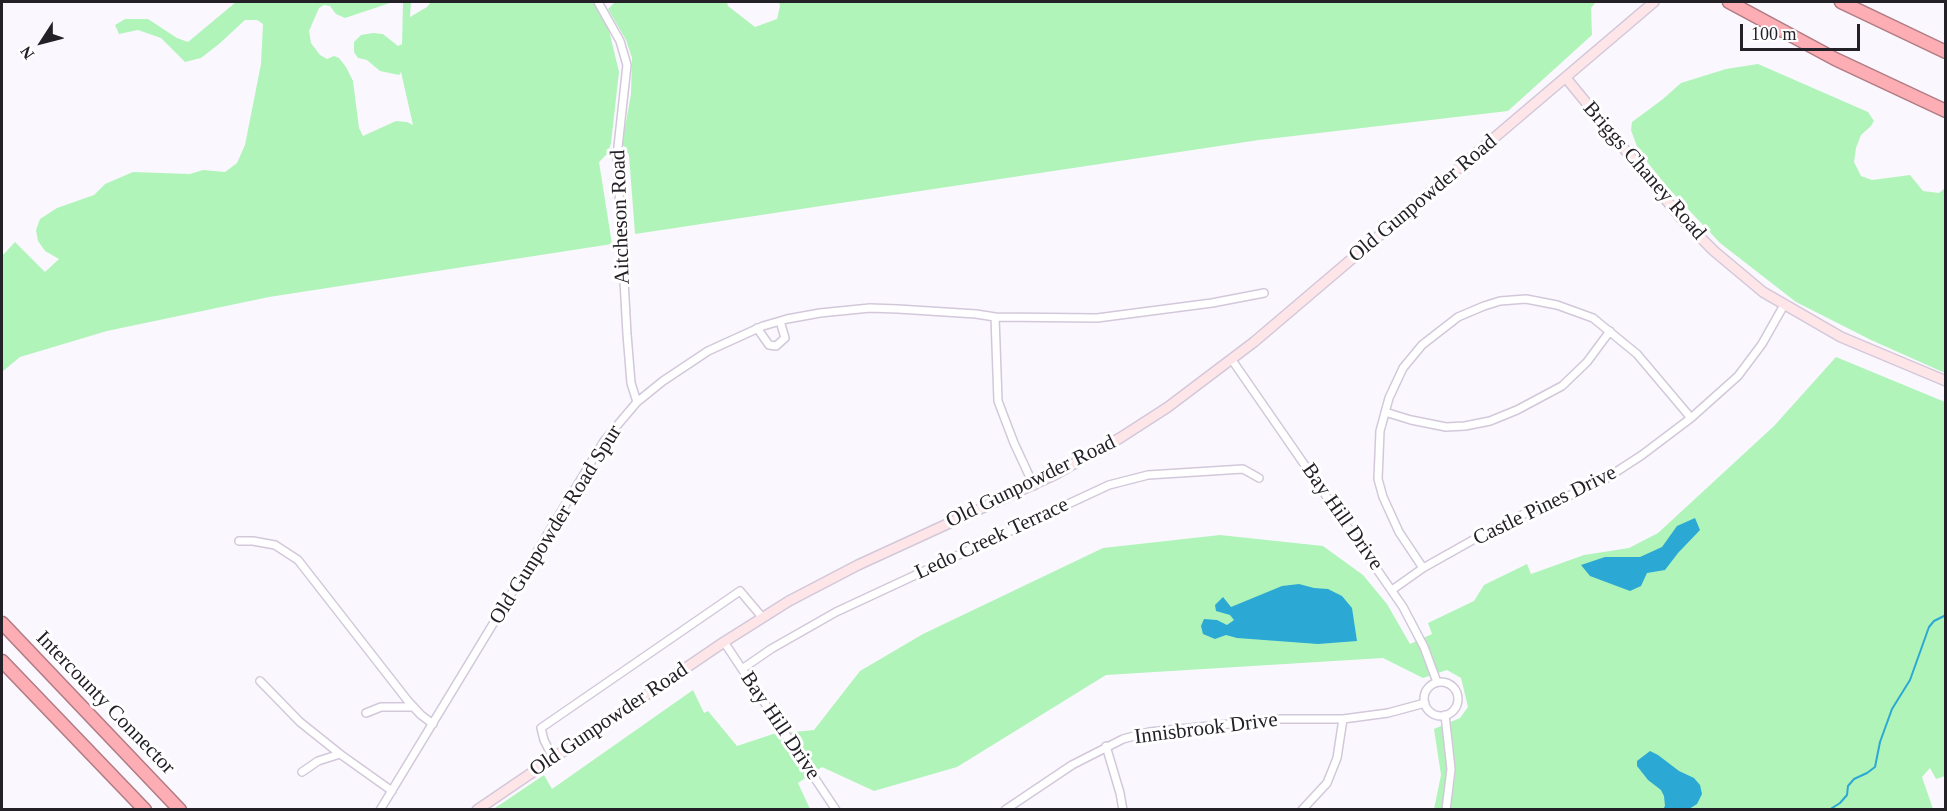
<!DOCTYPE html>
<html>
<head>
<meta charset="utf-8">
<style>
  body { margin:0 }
  #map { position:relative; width:1947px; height:811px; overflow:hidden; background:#fbf7ff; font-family:"Times New Roman",serif }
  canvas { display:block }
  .frame { position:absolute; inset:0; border:3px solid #242027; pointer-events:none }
  .north { position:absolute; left:12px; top:12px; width:60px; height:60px; -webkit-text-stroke:4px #fff; paint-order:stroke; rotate:234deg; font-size:16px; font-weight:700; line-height:24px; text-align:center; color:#242027 }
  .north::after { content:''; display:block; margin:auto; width:21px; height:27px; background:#242027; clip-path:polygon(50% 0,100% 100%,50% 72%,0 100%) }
  .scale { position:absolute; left:1740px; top:24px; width:120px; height:27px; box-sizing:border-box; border:3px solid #242027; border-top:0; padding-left:8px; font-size:18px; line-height:21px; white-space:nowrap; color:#242027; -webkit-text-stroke:4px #fff; paint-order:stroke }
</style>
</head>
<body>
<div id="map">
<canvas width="1947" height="811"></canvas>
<div class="frame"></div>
<div class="north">N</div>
<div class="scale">100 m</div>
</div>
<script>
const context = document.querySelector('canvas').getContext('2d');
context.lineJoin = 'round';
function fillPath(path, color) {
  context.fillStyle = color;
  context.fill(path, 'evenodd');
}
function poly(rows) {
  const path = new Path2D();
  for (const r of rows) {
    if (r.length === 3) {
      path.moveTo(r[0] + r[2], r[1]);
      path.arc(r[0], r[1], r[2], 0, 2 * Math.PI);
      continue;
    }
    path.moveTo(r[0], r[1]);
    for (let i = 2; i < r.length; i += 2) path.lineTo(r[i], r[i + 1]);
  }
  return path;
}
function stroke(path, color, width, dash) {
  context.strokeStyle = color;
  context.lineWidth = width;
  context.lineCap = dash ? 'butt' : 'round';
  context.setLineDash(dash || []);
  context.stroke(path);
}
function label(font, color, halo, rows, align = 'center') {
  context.font = font + ' "Times New Roman",serif';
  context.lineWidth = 6;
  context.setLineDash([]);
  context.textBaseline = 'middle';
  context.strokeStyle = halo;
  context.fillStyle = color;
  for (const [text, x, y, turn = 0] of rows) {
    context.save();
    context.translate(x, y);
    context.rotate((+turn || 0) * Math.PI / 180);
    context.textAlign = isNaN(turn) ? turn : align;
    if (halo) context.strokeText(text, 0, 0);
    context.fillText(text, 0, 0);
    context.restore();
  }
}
fillPath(poly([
  [236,2,393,2,345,18,336,14,330,6,324,5,319,8,309,31,311,43,320,55,327,59,334,56,339,58,346,67,353,81,359,128,363,136,396,121,407,122,413,125,401,72,399,75,380,71,367,60,358,58,354,52,354,42,361,35,373,33,383,34,398,46,402,44,403,3,401,2,411,2,410,17,427,7,431,2,594,2,598,12,608,26,619,72,611,143,608,153,599,162,612,244,269,297,107,331,20,357,2,372,2,256,15,242,45,272,59,259,45,251,38,241,36,230,40,219,57,208,94,195,105,184,133,172,190,174,203,170,225,172,237,163,245,145,261,64,263,24,257,20,245,20,219,44,201,58,185,62,161,38,138,30,119,34,115,25,125,19,148,19,177,38,188,42],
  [615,2,727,2,728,6,755,27,777,19,780,6,779,2,1596,2,1591,8,1592,35,1508,111,1259,140,635,234,629,155,622,144,631,94,632,58,626,40,608,9],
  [1758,64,1868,112,1874,121,1871,126,1861,135,1856,148,1854,162,1861,176,1872,180,1910,175,1923,191,1939,193,1945,188,1945,373,1871,340,1796,302,1720,243,1670,190,1639,152,1631,130,1632,122,1663,99,1681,83,1726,69],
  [1836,357,1945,402,1945,776,1936,779,1930,768,1922,777,1933,809,1434,809,1441,775,1434,729,1460,718,1468,707,1461,678,1447,670,1423,678,1383,658,1106,675,957,767,874,791,822,767,798,783,810,809,492,810,544,775,552,789,693,690,704,713,708,711,737,746,773,734,814,730,860,671,923,634,1103,548,1220,535,1323,546,1363,575,1387,604,1410,644,1432,634,1428,623,1474,601,1484,585,1527,564,1531,574,1584,555,1629,548,1658,533,1774,426]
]), '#b0f4ba');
fillPath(poly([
  [1695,518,1700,530,1678,553,1665,570,1647,573,1641,586,1630,591,1590,576,1581,565,1605,557,1640,557,1662,547,1677,526],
  [1299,584,1314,588,1328,589,1342,596,1352,608,1357,641,1318,644,1237,638,1226,635,1215,639,1203,634,1201,626,1204,619,1217,620,1227,625,1234,620,1230,615,1216,611,1215,605,1223,597,1231,607,1282,586],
  [1650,751,1658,755,1679,771,1694,778,1700,785,1702,794,1697,804,1689,809,1663,809,1665,806,1664,796,1661,790,1648,780,1637,766,1637,761]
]), '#2ba8d4');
stroke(poly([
  [1829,810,1840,803,1847,795,1848,786,1854,779,1867,773,1875,767,1880,742,1892,709,1910,680,1929,627,1934,621,1946,615]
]), '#2ba8d4', 2);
const minor = poly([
  [598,2,620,41,627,65,617,156,627,334,631,383,637,402],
  [995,317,998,401,1014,443,1034,486],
  [757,328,769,345,776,346,785,338,780,321],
  [1232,360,1403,607,1424,647,1437,682],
  [1385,412,1411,420,1446,427,1465,426,1490,421,1517,410,1562,386,1587,362,1610,331],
  [239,541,253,541,275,545,298,560,408,701,421,715,433,724],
  [1423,568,1399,532,1383,497,1378,479,1380,431,1389,398,1403,368,1422,345,1458,317,1484,306,1500,301,1526,299,1557,305,1593,318,1637,354,1691,418],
  [1392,590,1423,568,1480,536,1530,511,1596,485,1642,455,1691,418,1738,376,1762,344,1784,305],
  [724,642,836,810],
  [742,669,771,649,836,612,1109,485,1148,475,1243,469,1259,478],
  [260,681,300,722,340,754,392,791],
  [1441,699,17],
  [366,713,381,707,413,707],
  [1445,715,1451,769,1446,810],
  [1106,746,1120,793,1123,810],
  [553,758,544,740,541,728,740,591,762,617],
  [302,772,318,761,340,754],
  [380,810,604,441,637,402,663,381,708,351,763,326,787,319,820,313,870,308,898,309,976,314,995,317,1097,318,1212,303,1264,293],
  [1005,810,1072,765,1123,739,1149,732,1280,719,1343,719,1388,713,1425,703],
  [1302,810,1327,783,1337,758,1343,719]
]);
const secondary = poly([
  [1566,78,1681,218,1714,251,1763,292,1841,337,1946,381],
  [477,810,724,642,789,601,858,565,1054,475,1120,438,1168,407,1254,342,1654,2]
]);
const motorway = poly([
  [1729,2,1835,59,1946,111],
  [1841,2,1946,52],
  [2,623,180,810],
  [2,661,145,810]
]);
stroke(minor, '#d2c8da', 10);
stroke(secondary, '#d2c8da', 12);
stroke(motorway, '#b17c83', 15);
stroke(minor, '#fff', 7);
stroke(secondary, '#fee6e8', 9);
stroke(motorway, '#fdadb4', 12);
label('21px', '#242027', '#fff', [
  ["Briggs Chaney Road",1644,171,49],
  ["Old Gunpowder Road",1423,199,-40],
  ["Aitcheson Road",621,217,-92],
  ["Old Gunpowder Road",1031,482,-26],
  ["Castle Pines Drive",1545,506,-26],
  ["Bay Hill Drive",1342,517,55],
  ["Old Gunpowder Road Spur",556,525,-58],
  ["Ledo Creek Terrace",992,539,-25],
  ["Intercounty Connector",105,703,46],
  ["Old Gunpowder Road",609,720,-34],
  ["Bay Hill Drive",780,726,56],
  ["Innisbrook Drive",1206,729,-7]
]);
</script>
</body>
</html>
